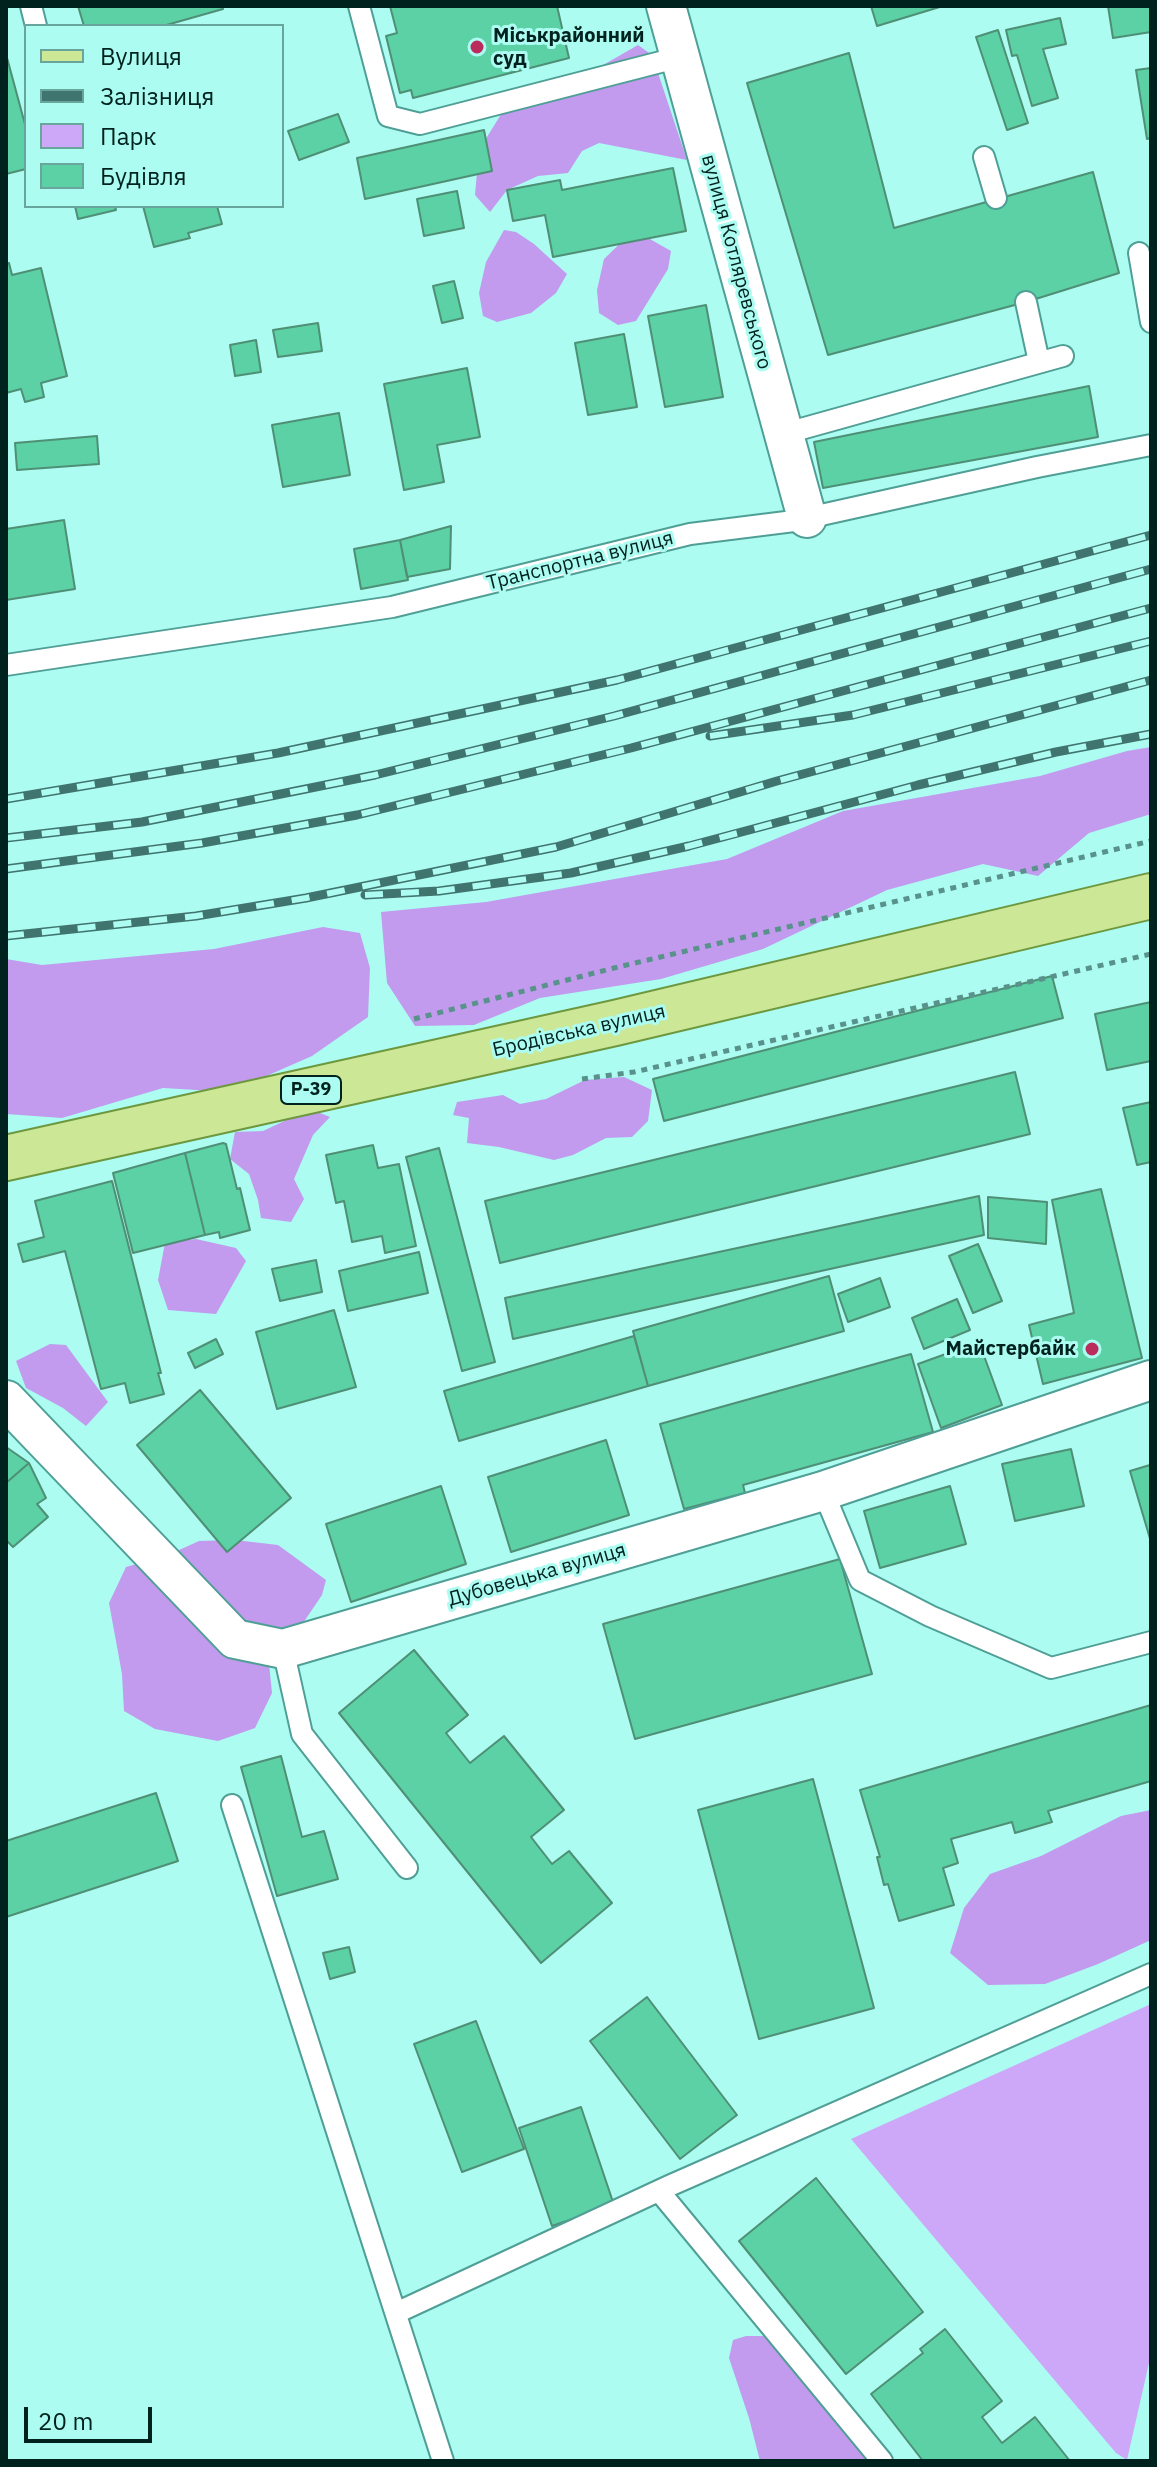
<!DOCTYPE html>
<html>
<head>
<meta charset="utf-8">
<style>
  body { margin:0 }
  #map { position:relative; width:1157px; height:2467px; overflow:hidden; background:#acfcf1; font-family:"IBM Plex Sans",sans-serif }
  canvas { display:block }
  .frame { position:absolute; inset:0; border:8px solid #00221f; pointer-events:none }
  .legend { position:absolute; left:24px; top:24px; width:260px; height:184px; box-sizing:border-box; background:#acfcf1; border:2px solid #67a59d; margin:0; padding:10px 14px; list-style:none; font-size:24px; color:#00221f }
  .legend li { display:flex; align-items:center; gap:16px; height:40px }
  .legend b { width:40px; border:2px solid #67a59d }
  .scale { position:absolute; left:24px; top:2407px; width:128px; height:36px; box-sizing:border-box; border:4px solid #00221f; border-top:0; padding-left:10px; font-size:24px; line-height:28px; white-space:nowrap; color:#00221f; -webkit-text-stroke:6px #acfcf1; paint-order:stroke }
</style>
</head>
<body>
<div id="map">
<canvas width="1157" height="2467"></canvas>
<div class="frame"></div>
<ul class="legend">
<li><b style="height:10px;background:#cce796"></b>Вулиця</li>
<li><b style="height:10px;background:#40746e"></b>Залізниця</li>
<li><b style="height:22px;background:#cea8f8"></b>Парк</li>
<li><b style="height:22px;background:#5cd1a5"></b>Будівля</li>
</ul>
<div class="scale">20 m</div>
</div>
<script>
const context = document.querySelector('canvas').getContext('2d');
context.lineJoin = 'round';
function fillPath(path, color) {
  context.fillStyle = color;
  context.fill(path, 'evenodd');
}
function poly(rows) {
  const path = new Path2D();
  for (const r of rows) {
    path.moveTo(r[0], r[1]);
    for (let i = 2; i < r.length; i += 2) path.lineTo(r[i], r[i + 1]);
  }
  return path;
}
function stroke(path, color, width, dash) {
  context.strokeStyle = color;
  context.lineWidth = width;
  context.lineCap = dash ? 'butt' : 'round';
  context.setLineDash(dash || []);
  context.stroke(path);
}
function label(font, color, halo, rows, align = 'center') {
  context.font = font + ' "IBM Plex Sans",sans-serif';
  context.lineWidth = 6;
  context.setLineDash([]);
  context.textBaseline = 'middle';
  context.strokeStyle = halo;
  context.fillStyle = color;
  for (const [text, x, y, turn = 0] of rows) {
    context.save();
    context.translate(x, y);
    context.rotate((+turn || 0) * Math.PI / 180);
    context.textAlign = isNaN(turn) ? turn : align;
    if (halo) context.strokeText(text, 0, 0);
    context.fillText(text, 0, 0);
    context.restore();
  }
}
fillPath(poly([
  [1151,2004,1151,2354,1127,2460,1116,2453,851,2139]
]), '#cea8f8');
fillPath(poly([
  [638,45,652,55,687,160,599,143,582,151,568,173,538,176,507,190,490,212,475,195,479,150,508,103,584,76],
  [504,230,516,232,534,244,567,274,556,293,531,313,497,322,483,316,479,293,486,262],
  [634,230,671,251,668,269,636,321,618,325,599,313,597,290,604,259],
  [1151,747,1151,814,1089,833,1038,876,983,864,887,890,763,949,661,979,540,998,474,1025,415,1026,387,983,381,912,486,902,727,859,843,811,1040,776,1127,751],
  [323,927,360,933,370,968,368,1017,312,1056,230,1092,163,1088,62,1118,6,1114,6,959,42,965,214,949],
  [624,1077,652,1090,648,1121,632,1137,606,1138,573,1155,554,1160,499,1147,467,1143,469,1118,453,1115,457,1102,503,1095,520,1104,546,1099,585,1080],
  [310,1109,330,1117,313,1135,294,1179,304,1199,291,1222,261,1218,258,1200,249,1174,230,1159,235,1132,263,1131],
  [196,1239,236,1248,246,1261,216,1314,168,1310,158,1280,165,1243],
  [50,1344,66,1345,108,1402,86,1426,63,1408,26,1388,16,1361],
  [235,1540,278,1545,326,1580,322,1595,297,1632,268,1654,272,1693,255,1728,218,1741,155,1729,124,1711,122,1674,109,1603,126,1567,168,1555,199,1541],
  [1151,1810,1151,1940,1098,1964,1045,1984,988,1985,950,1953,964,1908,990,1874,1041,1856,1121,1816],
  [746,2336,770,2336,843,2394,877,2461,760,2461,749,2418,729,2358,733,2340]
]), '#c29aee');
const building = poly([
  [78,6,222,6,223,9,163,26,84,26,78,6],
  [390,6,557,6,569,58,413,98,411,90,400,93,386,36,397,33,390,6],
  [871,6,943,6,877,26,871,6],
  [1108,6,1151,6,1151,32,1113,38,1108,6],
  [1060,18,1066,44,1043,49,1058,98,1032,106,1017,55,1012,56,1006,30,1060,18],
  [998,30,1028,123,1007,130,976,37,998,30],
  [849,53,894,228,1093,172,1119,273,1026,302,828,355,747,83,849,53],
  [6,54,26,128,26,169,6,174,6,54],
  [1151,68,1151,138,1147,139,1136,70,1151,68],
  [338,114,349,142,299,160,288,131,338,114],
  [484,130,492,171,365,199,357,158,484,130],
  [673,168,686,231,553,257,545,215,513,221,507,190,560,180,562,190,673,168],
  [457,191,464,228,424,236,417,199,457,191],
  [75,206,115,206,116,210,78,219,75,206],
  [143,206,217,206,222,224,188,233,190,238,154,247,143,206],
  [9,263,12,275,41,268,67,376,41,383,44,397,25,402,21,389,6,393,6,264,9,263],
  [454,281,463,318,442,323,433,286,454,281],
  [706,305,723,397,665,407,648,316,706,305],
  [318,323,322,351,278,357,273,330,318,323],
  [624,334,637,407,588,415,575,343,624,334],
  [256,340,261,372,235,376,230,345,256,340],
  [467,368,480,437,437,445,444,482,404,490,384,384,467,368],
  [1089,386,1098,437,823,488,814,442,1089,386],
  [339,413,350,475,283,487,272,425,339,413],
  [97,436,99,464,17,470,15,443,97,436],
  [64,520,75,589,6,600,6,529,64,520],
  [451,526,450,569,407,577,400,540,451,526],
  [400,540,408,580,361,589,354,549,400,540],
  [1052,976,1063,1018,664,1121,653,1079,1052,976],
  [1151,1002,1151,1061,1107,1070,1095,1014,1151,1002],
  [1015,1072,1030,1134,500,1263,485,1201,1015,1072],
  [1151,1102,1151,1162,1137,1165,1123,1108,1151,1102],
  [223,1143,226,1144,237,1189,240,1188,250,1230,220,1238,219,1232,205,1235,185,1153,223,1143],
  [373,1145,378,1168,399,1164,416,1246,385,1253,382,1236,352,1242,344,1201,336,1203,326,1155,373,1145],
  [439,1148,495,1362,462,1371,406,1157,439,1148],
  [185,1153,205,1235,133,1253,113,1173,185,1153],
  [112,1181,161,1373,158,1373,164,1394,130,1403,125,1383,101,1389,65,1251,23,1262,18,1244,44,1237,35,1201,112,1181],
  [1101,1189,1142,1358,1043,1384,1029,1325,1074,1313,1052,1200,1101,1189],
  [979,1196,984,1235,513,1339,505,1298,979,1196],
  [988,1197,1047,1202,1046,1244,988,1238,988,1197],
  [978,1244,1002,1301,973,1313,949,1256,978,1244],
  [419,1252,428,1293,348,1311,339,1271,419,1252],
  [316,1260,322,1292,280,1301,272,1269,316,1260],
  [829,1276,844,1331,648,1386,633,1331,829,1276],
  [880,1278,890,1307,848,1322,838,1294,880,1278],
  [957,1299,970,1330,924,1349,912,1318,957,1299],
  [334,1310,356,1387,277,1409,256,1332,334,1310],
  [634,1336,648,1386,459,1441,444,1391,634,1336],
  [216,1339,223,1354,195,1368,188,1353,216,1339],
  [979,1342,1002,1405,941,1428,918,1364,979,1342],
  [911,1354,933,1432,743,1485,745,1493,684,1509,660,1424,911,1354],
  [200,1390,291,1498,227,1552,137,1445,200,1390],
  [606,1440,629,1515,511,1552,488,1477,606,1440],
  [6,1447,29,1463,6,1483,6,1447],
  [1071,1449,1084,1506,1015,1521,1002,1464,1071,1449],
  [29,1463,46,1498,37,1504,48,1517,13,1547,6,1540,6,1483,29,1463],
  [1150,1465,1151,1465,1151,1542,1130,1471,1150,1465],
  [441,1486,466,1564,351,1602,326,1524,441,1486],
  [950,1486,966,1544,880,1568,864,1511,950,1486],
  [840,1559,872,1674,635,1739,603,1624,840,1559],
  [414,1650,468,1715,446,1733,470,1763,504,1736,564,1810,531,1837,552,1864,569,1851,612,1903,541,1963,339,1713,414,1650],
  [1151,1705,1151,1781,1048,1811,1052,1822,1015,1833,1012,1822,951,1839,958,1863,943,1868,954,1905,899,1921,888,1884,884,1885,877,1857,880,1857,860,1790,1151,1705],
  [281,1756,302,1837,324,1831,338,1879,277,1896,241,1767,281,1756],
  [813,1779,874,2008,759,2039,698,1810,813,1779],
  [156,1793,178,1861,6,1917,6,1841,156,1793],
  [349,1947,355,1972,330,1979,323,1953,349,1947],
  [647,1997,737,2115,680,2159,590,2041,647,1997],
  [476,2021,524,2149,462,2172,414,2044,476,2021],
  [581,2107,614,2205,552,2226,519,2128,581,2107],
  [816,2178,923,2312,846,2374,739,2241,816,2178],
  [945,2329,1002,2401,982,2417,1002,2443,1035,2417,1070,2461,923,2461,871,2394,923,2353,920,2349,945,2329]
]);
fillPath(building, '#5cd1a5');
stroke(building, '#4e8f75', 2);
const lane = poly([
  [31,6,36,26],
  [359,6,388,116,420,124,680,57],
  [984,157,996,198],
  [1139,253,1151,322],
  [1026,302,1039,362],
  [783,434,1063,356],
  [6,665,392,607,690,534,794,521,1037,467,1151,445],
  [823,1491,860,1580,930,1616,1051,1668,1151,1642],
  [283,1649,302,1734,407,1868],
  [232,1805,443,2461],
  [659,2191,882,2461],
  [396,2313,669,2186,1151,1974]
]);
const street = poly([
  [666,6,807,518],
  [6,1400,235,1639,283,1649,823,1491,1151,1380]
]);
const primary = poly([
  [6,1158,615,1023,1151,896]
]);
stroke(lane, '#509f96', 24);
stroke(street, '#509f96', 42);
stroke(primary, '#6e983f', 48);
stroke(poly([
  [414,1019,614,968,1151,841],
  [582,1079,634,1072,1151,954]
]), '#58928b', 5, [6, 6]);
stroke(lane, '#fff', 20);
stroke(street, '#fff', 38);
stroke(primary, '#cce796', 44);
const rail = poly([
  [710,736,853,715,1151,641],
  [6,799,278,753,617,680,1151,535],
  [6,838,142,822,375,775,614,716,1151,569],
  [6,869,202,843,357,815,631,748,1151,608],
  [365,895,439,891,571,873,689,846,918,785,1056,752,1151,734],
  [6,936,196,916,306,898,556,847,777,781,1151,680]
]);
stroke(rail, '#40746e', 9);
stroke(rail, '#acfcf1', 6, [18]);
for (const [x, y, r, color] of [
  [477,47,8,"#ba2c5c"],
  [1092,1349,8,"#ba2c5c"]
]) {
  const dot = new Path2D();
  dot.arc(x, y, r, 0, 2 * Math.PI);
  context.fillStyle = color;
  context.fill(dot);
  stroke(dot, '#acfcf1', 3);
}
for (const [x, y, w] of [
  [311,1090,60]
]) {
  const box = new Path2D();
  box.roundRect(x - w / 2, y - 14, w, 28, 6);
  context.fillStyle = '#acfcf1';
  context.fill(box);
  stroke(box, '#00221f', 2);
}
label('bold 18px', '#00221f', null, [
  ["Р-39",311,1090]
]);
label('bold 20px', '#00221f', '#acfcf1', [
  ["Міськрайонний",493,36],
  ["суд",493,59],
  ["Майстербайк",1076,1349,"right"]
], 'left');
label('20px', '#00221f', '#acfcf1', [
  ["вулиця Котляревського",736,262,75],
  ["Транспортна вулиця",580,561,-14],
  ["Бродівська вулиця",579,1031,-13],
  ["Дубовецька вулиця",537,1575,-16]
]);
</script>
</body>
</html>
